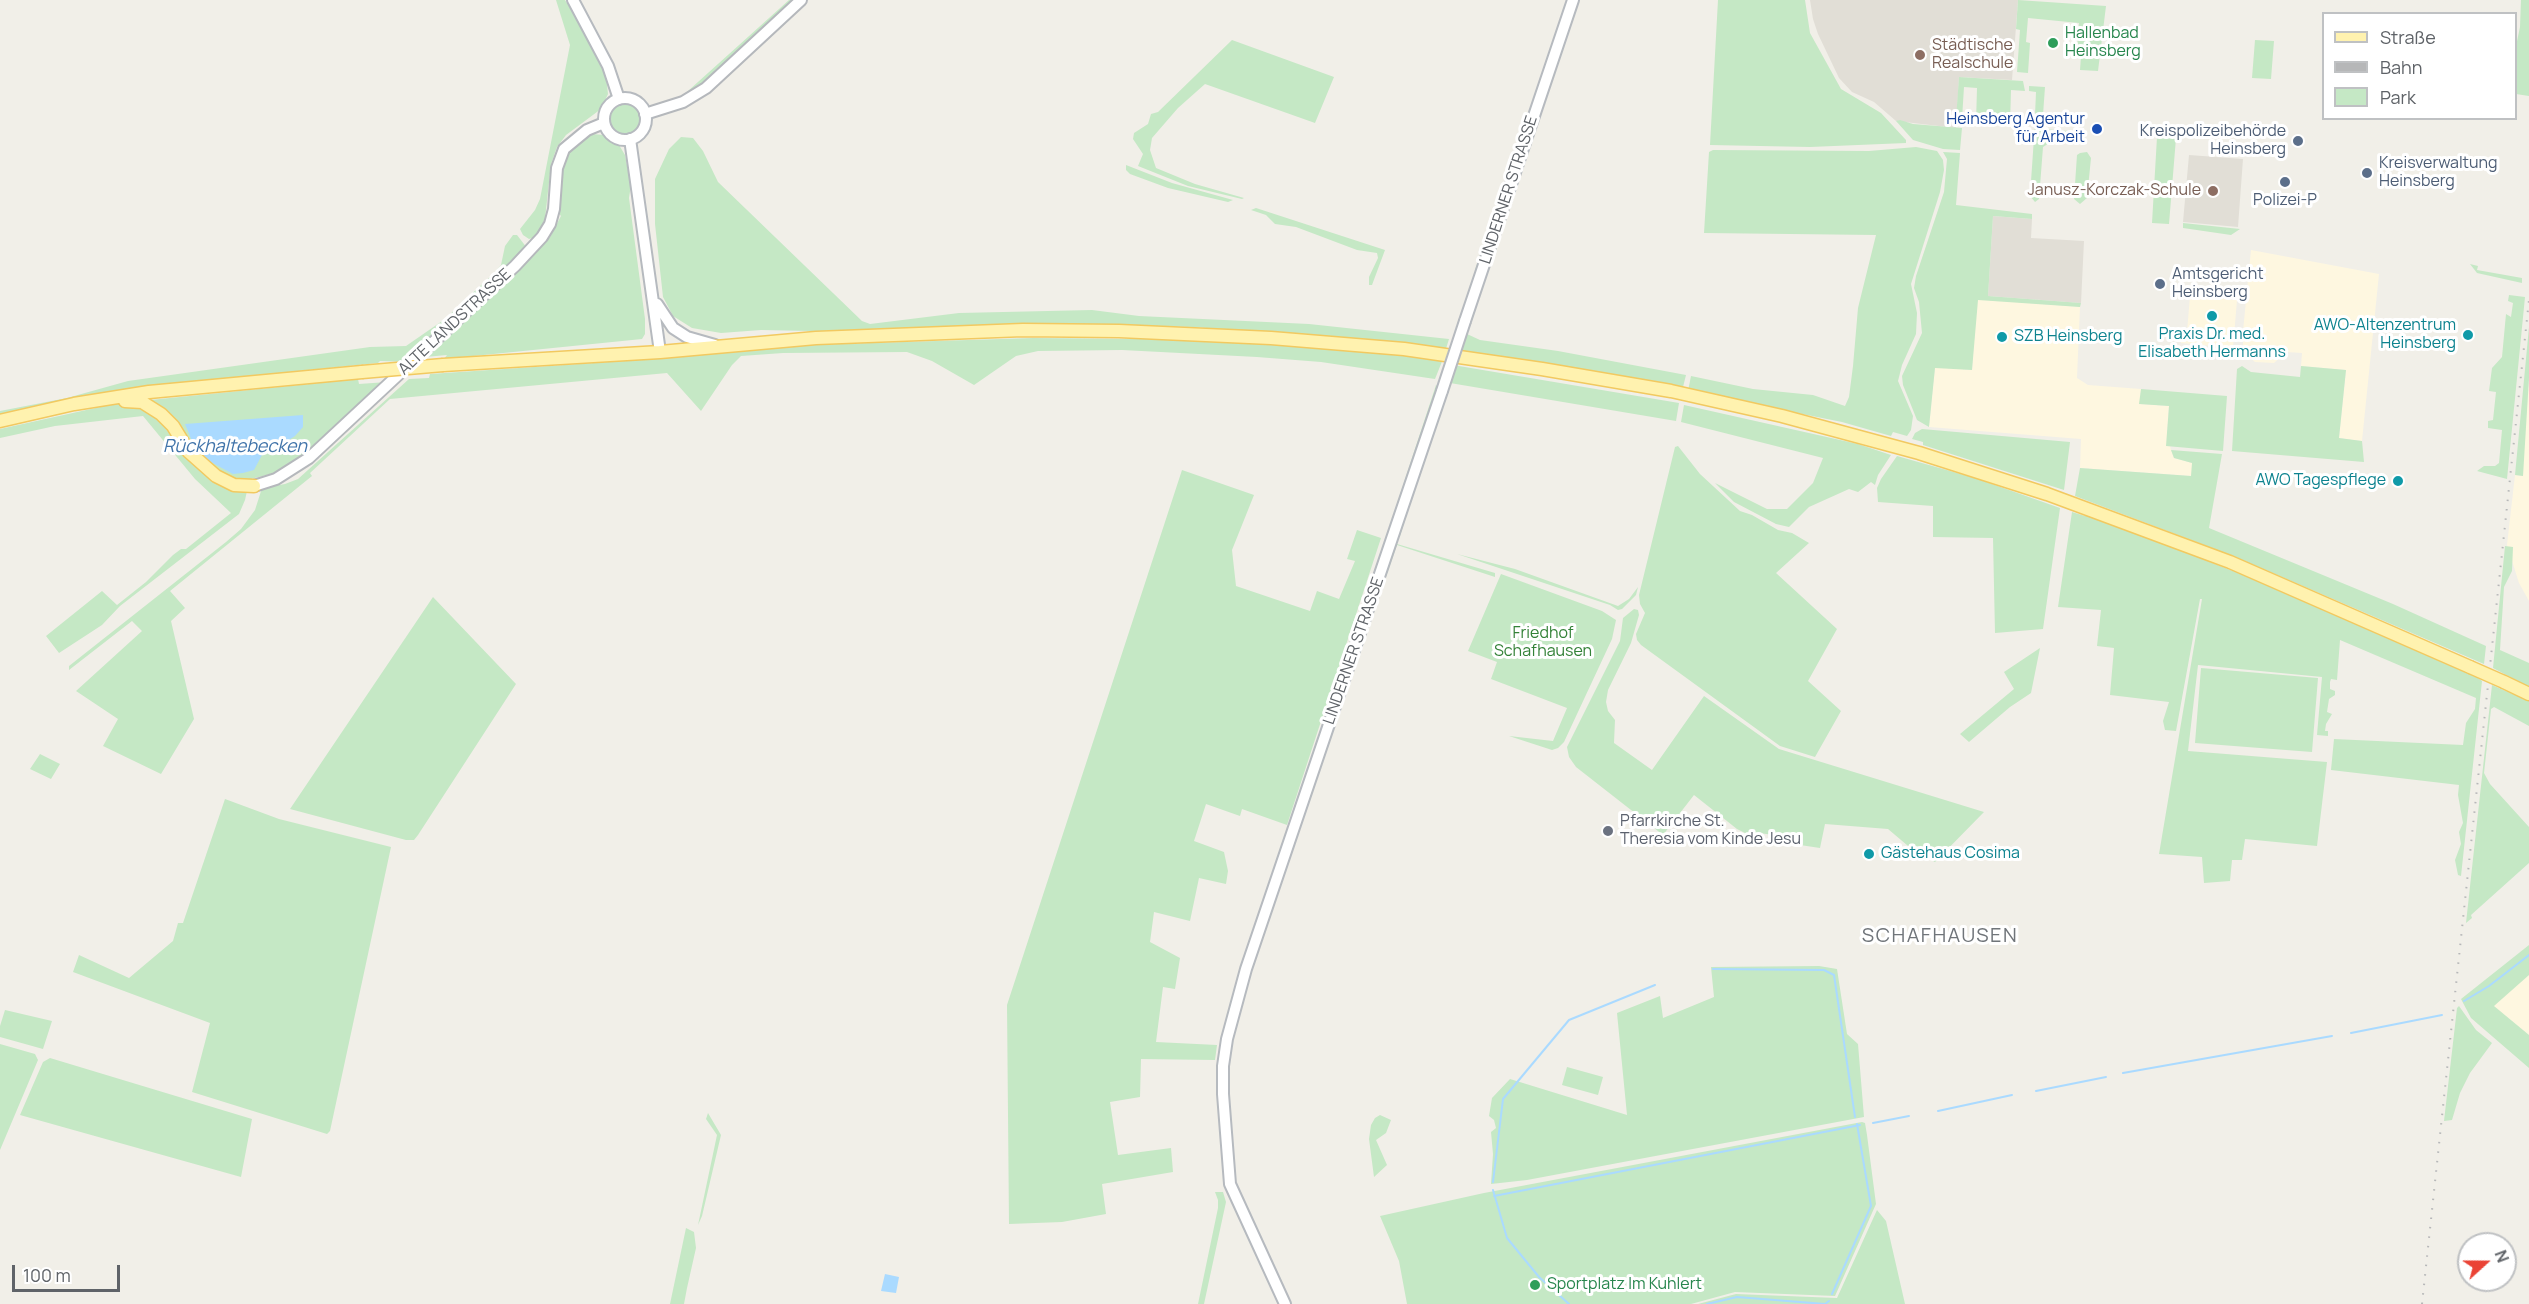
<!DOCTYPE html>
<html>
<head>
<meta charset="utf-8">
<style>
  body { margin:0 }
  #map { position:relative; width:2529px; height:1304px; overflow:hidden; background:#f1efe8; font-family:Manrope,sans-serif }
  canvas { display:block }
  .legend { position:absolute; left:2322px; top:12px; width:195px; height:108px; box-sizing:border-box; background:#fff; border:2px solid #bfc1c3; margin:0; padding:8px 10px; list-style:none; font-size:18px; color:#5f6368 }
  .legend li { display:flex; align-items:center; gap:12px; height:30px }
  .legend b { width:30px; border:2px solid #bfc1c3 }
  .north { position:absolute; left:2457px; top:1232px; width:60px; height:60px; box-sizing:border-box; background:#fff; border:2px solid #bfc1c3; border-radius:50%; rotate:69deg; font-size:16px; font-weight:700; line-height:24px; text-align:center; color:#5f6368 }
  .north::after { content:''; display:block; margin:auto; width:21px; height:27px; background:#ea4335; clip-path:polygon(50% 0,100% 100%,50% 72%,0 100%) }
  .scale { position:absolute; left:12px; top:1265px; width:108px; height:27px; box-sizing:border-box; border:3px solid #5f6368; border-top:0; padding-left:8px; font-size:18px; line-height:21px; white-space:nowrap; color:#5f6368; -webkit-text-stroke:4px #fff; paint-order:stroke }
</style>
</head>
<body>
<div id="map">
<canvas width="2529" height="1304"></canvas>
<ul class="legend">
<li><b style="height:8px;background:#fff2af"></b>Straße</li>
<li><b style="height:8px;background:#b6b7b8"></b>Bahn</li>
<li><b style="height:16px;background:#c5e8c5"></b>Park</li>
</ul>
<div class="north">N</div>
<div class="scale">100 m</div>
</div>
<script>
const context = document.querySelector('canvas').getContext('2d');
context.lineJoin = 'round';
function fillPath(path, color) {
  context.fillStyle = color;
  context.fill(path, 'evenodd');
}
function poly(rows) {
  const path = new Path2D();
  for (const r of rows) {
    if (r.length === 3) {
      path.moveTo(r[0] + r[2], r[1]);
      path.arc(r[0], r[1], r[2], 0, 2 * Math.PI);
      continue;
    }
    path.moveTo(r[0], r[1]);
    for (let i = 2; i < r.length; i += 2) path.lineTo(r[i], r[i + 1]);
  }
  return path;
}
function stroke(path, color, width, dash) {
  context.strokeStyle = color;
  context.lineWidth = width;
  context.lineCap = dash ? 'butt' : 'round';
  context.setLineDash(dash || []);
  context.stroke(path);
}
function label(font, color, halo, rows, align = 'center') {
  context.font = font + ' Manrope,sans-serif';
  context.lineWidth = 6;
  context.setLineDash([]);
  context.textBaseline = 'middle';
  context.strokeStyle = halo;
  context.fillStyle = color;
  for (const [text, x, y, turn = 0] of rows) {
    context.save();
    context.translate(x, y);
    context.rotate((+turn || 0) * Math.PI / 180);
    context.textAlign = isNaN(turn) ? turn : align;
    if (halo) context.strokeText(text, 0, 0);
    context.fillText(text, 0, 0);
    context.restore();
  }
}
fillPath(poly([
  [2251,250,2379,274,2362,441,2339,438,2346,370,2301,366,2302,353,2286,352,2274,363,2255,362,2248,356,2243,346,2243,331],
  [2190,296,2237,300,2233,348,2181,343,2182,331,2187,332],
  [1977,299,2080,307,2077,378,2088,385,2141,389,2140,404,2169,406,2167,434,2171,450,2174,458,2192,463,2192,476,2080,468,2081,439,1929,427,1935,367,1972,370],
  [2529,378,2529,601,2519,583,2507,545,2515,475,2522,476],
  [2529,975,2529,1035,2493,1006]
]), '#fef7e0');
fillPath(poly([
  [1810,0,2018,0,2012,80,1959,77,1956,128,1896,121,1874,102,1852,92,1839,78,1818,34,1813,19],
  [2189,155,2243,159,2238,227,2183,222],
  [1993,216,2032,219,2031,238,2084,241,2081,303,1988,296]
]), '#e1ded6');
fillPath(poly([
  [556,0,565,0,584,30,606,76,608,94,601,109,566,135,557,147,551,164,545,219,536,237,529,239,523,235,520,229,535,210,540,199,570,45],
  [789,0,795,0,713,79,678,100],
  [1718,0,1805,0,1810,33,1841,89,1881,113,1906,140,1906,143,1810,147,1710,145],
  [2018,0,2106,6,2098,71,2080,70,2081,56,2074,56,2075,47,2077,47,2079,23,2028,18,2026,42,2030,43,2028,73,2017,72,2020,30,2016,29],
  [2521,0,2529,0,2529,96,2516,94,2516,46,2520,27],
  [1232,40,1334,77,1315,123,1205,84,1178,108,1152,138,1150,150,1156,168,1195,184,1244,198,1242,199,1188,186,1138,166,1143,154,1133,139,1134,133,1148,124,1151,114,1158,112],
  [2255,40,2274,41,2271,79,2252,78],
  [1959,77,2023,81,2025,91,2011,90,2010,125,1976,123,1977,88,1964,87,1962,119,1956,119],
  [2029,86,2045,87,2043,115,2035,115,2036,92,2029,91],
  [1535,94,1478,270,1475,270],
  [625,119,16],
  [1900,120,1913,124,1962,128,1960,150,1943,149,1913,140,1896,121],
  [2035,123,2042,123,2042,129,2082,132,2081,139,2057,138,2043,147,2039,199,2035,202,2030,196],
  [592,134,604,135,619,145,625,155,631,185,629,198,645,319,645,334,642,339,444,359,447,355,425,357,421,361,550,237,561,216,557,211,563,159,576,142],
  [681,137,693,138,703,151,718,182,862,321,870,324,959,313,1092,310,1139,316,1309,324,1449,339,1445,352,1356,339,1193,327,1037,324,861,332,761,330,721,333,692,328,673,316,663,297,655,224,655,179,669,149],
  [2157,137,2176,138,2169,224,2152,223],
  [1916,147,1937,151,1943,160,1944,170,1940,192,1911,284,1917,313,1916,334,1902,365,1898,381,1913,416,1911,430,1907,436,1893,432,1891,436,1842,422,1688,391,1691,376,1753,389,1813,395,1845,406,1849,397,1853,366,1858,308,1876,235,1704,233,1709,152,1713,150,1869,151],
  [1943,152,1960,153,1956,205,2032,214,2032,219,1993,216,1988,296,2081,303,2080,307,1978,300,1972,370,1935,368,1929,427,1917,420,1903,385,1902,376,1922,333,1919,302,1914,288,1916,276,1944,192,1947,159],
  [2087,152,2091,158,2087,198,2080,204,2074,199,2077,155,2080,153],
  [1126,165,1172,183,1233,200,1228,202,1168,188,1130,174,1126,170],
  [1256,208,1385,250,1372,285,1369,285,1369,277,1378,258,1377,253,1357,250,1296,227,1275,224,1266,215,1251,210],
  [2183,223,2240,229,2231,235,2183,228],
  [513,235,517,235,527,248,411,362,380,361,378,363,151,386,74,398,0,415,0,411,67,398,128,381,370,347,406,346,445,319,493,274,501,265,505,246],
  [1490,259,1467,334,1480,340,1558,351,1686,375,1682,391,1457,353],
  [2470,264,2478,266,2477,270,2522,278,2522,283,2477,273],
  [2509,295,2525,297,2507,479,2477,471,2484,466,2495,466,2499,463,2502,430,2488,428,2488,421,2493,420,2496,392,2489,391,2492,368,2502,357,2506,314,2511,317,2513,303,2508,301],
  [2529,327,2529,378,2523,476,2515,475],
  [1033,338,1145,339,1289,345,1443,359,1435,379,1321,362,1257,357,1122,350,1038,351,1016,356,974,385,932,361,907,352,783,353,741,356,732,365,701,411,667,373,390,399,310,473,312,476,170,591,185,608,171,621,194,719,161,774,103,746,118,719,76,691,142,631,132,621,69,670,69,666,226,542,241,529,255,510,262,488,285,484,298,479,409,379,429,378,430,374,653,359,805,345],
  [1453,365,1679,403,1676,421,1450,383,1433,428,1400,536,1397,535],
  [2242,366,2251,372,2300,377,2301,366,2346,370,2339,438,2362,441,2364,462,2232,451,2237,369],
  [358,379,359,384,387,382,294,463,278,472,247,480,225,477,208,466,150,400],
  [1436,385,1438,387,1391,531,1388,531],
  [2141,389,2227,396,2223,451,2166,446,2169,406,2139,404],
  [118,403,134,403,163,421,193,462,247,491,245,500,239,514,120,606,102,625,59,653,46,636,102,591,117,605,146,582,173,555,181,549,186,549,231,513,195,479,143,416,55,426,0,438,0,429],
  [1684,405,1858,444,1891,455,1878,475,1875,485,1871,482,1858,492,1849,489,1809,507,1789,527,1776,524,1734,502,1715,483,1767,509,1787,509,1813,483,1823,458,1681,422],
  [1922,429,2070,442,2064,490,1923,445,1923,442,1912,439,1915,433],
  [1678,446,1700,474,1740,511,1752,515,1778,530,1792,533,1809,543,1776,573,1837,629,1808,681,1841,711,1815,757,1780,746,1641,645,1637,640,1636,634,1645,613,1640,604,1639,595,1675,447],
  [2171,450,2222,454,2209,528,2393,604,2486,646,2484,664,2233,556,2075,496,2080,468,2191,476,2192,463,2174,458],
  [1897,456,1975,478,2060,508,2043,629,1995,633,1993,538,1933,537,1933,506,1878,502,1877,488,1881,479],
  [1182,470,1254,495,1232,550,1236,586,1310,611,1317,591,1339,599,1355,561,1347,559,1357,530,1381,538,1287,825,1242,809,1240,816,1206,804,1194,841,1224,852,1228,871,1226,884,1199,878,1190,921,1154,912,1150,942,1180,958,1175,989,1163,987,1156,1042,1217,1045,1215,1060,1141,1059,1140,1097,1110,1102,1118,1155,1171,1148,1173,1172,1102,1184,1106,1214,1062,1222,1009,1224,1007,1005],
  [2072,512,2085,516,2088,514,2299,597,2474,675,2482,681,2461,876,2458,875,2455,860,2461,844,2459,832,2463,823,2458,795,2459,785,2331,770,2334,739,2463,745,2466,723,2475,709,2476,698,2340,640,2337,680,2331,679,2330,682,2330,689,2335,691,2335,695,2329,699,2327,712,2332,714,2326,724,2325,731,2328,731,2328,736,2317,735,2322,677,2198,665,2188,751,2327,762,2317,846,2245,839,2242,860,2232,860,2230,881,2204,883,2202,857,2159,854,2202,599,2200,599,2176,731,2165,730,2163,721,2169,702,2110,695,2114,648,2097,646,2101,610,2058,607],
  [1397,544,1495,573,1495,577,1397,545,1351,677,1347,679,1391,545],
  [2505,546,2513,547,2512,571,2504,587,2500,650,2529,663,2529,687,2493,668],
  [1457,554,1515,569,1618,606,1629,599,1638,587,1636,595,1622,609,1618,610,1610,605],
  [1501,574,1602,611,1616,620,1612,639,1564,742,1558,748,1552,750,1509,736,1553,741,1567,708,1491,679,1497,662,1468,651],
  [433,597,516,684,418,835,414,840,406,840,290,809],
  [1634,609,1638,610,1639,615,1631,643,1608,690,1606,702,1608,711,1615,720,1614,743,1652,770,1704,696,1779,749,1984,812,1935,862,1914,851,1888,829,1825,824,1820,848,1800,845,1788,837,1759,833,1753,837,1737,829,1694,795,1663,835,1576,767,1569,757,1567,747,1620,641,1623,618],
  [2040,648,2031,693,2010,707,1969,742,1960,734,2014,689,2004,672],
  [2201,668,2318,678,2312,752,2195,743],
  [2492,685,2529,701,2529,726,2494,707,2491,709,2484,773,2490,784,2529,827,2529,863,2471,915,2472,918,2466,923],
  [40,754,60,764,51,779,30,769],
  [225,799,279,819,391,847,330,1131,327,1134,192,1092,210,1023,73,972,79,955,129,978,173,941,178,923,183,923],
  [2529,945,2529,975,2494,1006,2529,1035,2529,1068,2471,1018,2461,999],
  [1819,966,1837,969,1847,1034,1858,1044,1864,1117,1527,1180,1491,1184,1493,1154,1491,1132,1496,1128,1494,1120,1489,1116,1492,1098,1510,1079,1627,1115,1617,1013,1660,996,1663,1018,1714,997,1711,967],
  [2459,1006,2476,1030,2492,1043,2470,1073,2460,1093,2452,1120,2444,1121,2457,1008],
  [5,1010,52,1021,43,1049,0,1037,0,1026],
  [0,1044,35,1054,38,1060,0,1150],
  [50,1058,252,1119,241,1177,20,1115,43,1062],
  [1567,1067,1603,1077,1598,1095,1562,1085],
  [708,1113,721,1135,702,1216,698,1225,717,1135,706,1119],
  [1380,1115,1391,1120,1386,1133,1376,1140,1387,1165,1374,1177,1369,1139,1371,1125,1375,1118],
  [1862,1122,1865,1123,1867,1135,1876,1204,1835,1296,1735,1292,1691,1304,1407,1304,1399,1261,1380,1216,1484,1193],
  [1215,1192,1223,1192,1226,1202,1204,1304,1198,1304,1218,1208,1218,1200],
  [1877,1210,1886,1221,1905,1304,1698,1304,1736,1294,1837,1298],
  [686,1228,694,1232,696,1248,687,1288,684,1304,670,1304]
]), '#c5e8c5');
fillPath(poly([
  [303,415,303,427,295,436,275,449,263,453,254,470,243,473,233,474,209,461,194,446,185,424],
  [885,1274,899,1277,896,1293,881,1291]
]), '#aadaff');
stroke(poly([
  [1713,969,1824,970,1834,975,1855,1117],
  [2464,1001,2489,986,2529,955],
  [2351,1033,2442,1015],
  [2123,1073,2332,1036],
  [2036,1091,2106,1077],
  [1938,1111,2012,1095],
  [1873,1123,1909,1116],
  [1493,1182,1503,1099,1569,1020,1655,985],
  [1493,1190,1507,1238,1539,1277,1569,1304],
  [1494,1196,1860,1125],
  [1832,1294,1871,1206,1857,1124],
  [1707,1304,1737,1297,1825,1304,1829,1301]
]), '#aadaff', 2);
const tertiary = poly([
  [645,114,683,102,706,88,801,0],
  [254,486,276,479,309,458,515,266,542,237,550,224,554,209,557,168,564,149,587,130,604,123]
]);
const secondary = poly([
  [573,0,608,66,619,99],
  [625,119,21],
  [630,139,660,352],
  [657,304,673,328,687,337,715,345],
  [1465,321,1573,0],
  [1285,1304,1230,1184,1223,1094,1223,1066,1227,1039,1246,969,1442,391]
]);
const primary = poly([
  [443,365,660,352,816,338,1023,330,1119,331,1271,338,1404,349,1542,369,1671,391,1782,416,1919,453,2047,494,2230,562,2470,667],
  [125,401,142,402,161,414,173,426,189,452,216,476,234,485,254,486],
  [0,421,74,404,149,392,362,372],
  [2504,682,2529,694]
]);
stroke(tertiary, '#b5b8bc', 14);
stroke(secondary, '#b6babf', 14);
stroke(primary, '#f2c960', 15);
stroke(tertiary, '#fff', 10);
stroke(secondary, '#fff', 10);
stroke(primary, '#fff2af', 12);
stroke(poly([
  [2422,1304,2529,300]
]), '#b6b7b8', 2, [1.5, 8]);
const secondaryBridge = poly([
  [1442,391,1465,321]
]);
const primaryBridge = poly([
  [362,372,443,365],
  [2470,667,2504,682]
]);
stroke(secondaryBridge, '#b6babf', 14, []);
stroke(primaryBridge, '#f2c960', 15, []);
stroke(secondaryBridge, '#fff', 10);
stroke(primaryBridge, '#fff2af', 12);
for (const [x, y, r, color] of [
  [2053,43,6,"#2e9e5b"],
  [1920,55,6,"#8d6e63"],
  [2097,129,6,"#1a4fb4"],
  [2298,141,6,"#5c6f8a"],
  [2367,173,6,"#5c6f8a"],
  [2285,182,6,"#5c6f8a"],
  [2213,191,6,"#8d6e63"],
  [2160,284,6,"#5c6f8a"],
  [2212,316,6,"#0f9aa8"],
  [2468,335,6,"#0f9aa8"],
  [2002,337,6,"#0f9aa8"],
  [2398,481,6,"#0f9aa8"],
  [1608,831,6,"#6b7280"],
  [1869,854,6,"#0f9aa8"],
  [1535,1285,6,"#2e9e5b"]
]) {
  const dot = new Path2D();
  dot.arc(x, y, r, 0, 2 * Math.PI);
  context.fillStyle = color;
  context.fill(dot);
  stroke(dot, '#fff', 2);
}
label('16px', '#27864d', '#fff', [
  ["Hallenbad",2065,34],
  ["Heinsberg",2065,52],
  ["Sportplatz Im Kuhlert",1547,1285]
], 'left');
label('16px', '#785e54', '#fff', [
  ["Städtische",1932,46],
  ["Realschule",1932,64],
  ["Janusz-Korczak-Schule",2201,191,"right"]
], 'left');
label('16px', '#164399', '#fff', [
  ["Heinsberg Agentur",2085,120],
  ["für Arbeit",2085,138]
], 'right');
label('16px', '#4e5e75', '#fff', [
  ["Kreispolizeibehörde",2286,132,"right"],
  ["Heinsberg",2286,150,"right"],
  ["Kreisverwaltung",2379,164],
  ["Heinsberg",2379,182],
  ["Polizei-P",2285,201,"center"],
  ["Amtsgericht",2172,275],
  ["Heinsberg",2172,293]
], 'left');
label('16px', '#5f6368', '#fff', [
  ["LINDERNER STRASSE",1509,190,-72],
  ["ALTE LANDSTRASSE",455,322,-43],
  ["LINDERNER STRASSE",1354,651,-71]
]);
label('16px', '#0d838f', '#fff', [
  ["AWO-Altenzentrum",2456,326],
  ["Heinsberg",2456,344],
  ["Praxis Dr. med.",2212,335,"center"],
  ["Elisabeth Hermanns",2212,353,"center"],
  ["SZB Heinsberg",2014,337,"left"],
  ["AWO Tagespflege",2386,481],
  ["Gästehaus Cosima",1881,854,"left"]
], 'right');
label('16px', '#348238', '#fff', [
  ["Friedhof",1543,634],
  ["Schafhausen",1543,652]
]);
label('16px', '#5b616d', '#fff', [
  ["Pfarrkirche St.",1620,822],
  ["Theresia vom Kinde Jesu",1620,840]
], 'left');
label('italic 18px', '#4174aa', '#fff', [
  ["Rückhaltebecken",235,447]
]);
context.letterSpacing = '1.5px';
label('20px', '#70757a', '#fff', [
  ["SCHAFHAUSEN",1940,936]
]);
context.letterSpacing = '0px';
</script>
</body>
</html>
